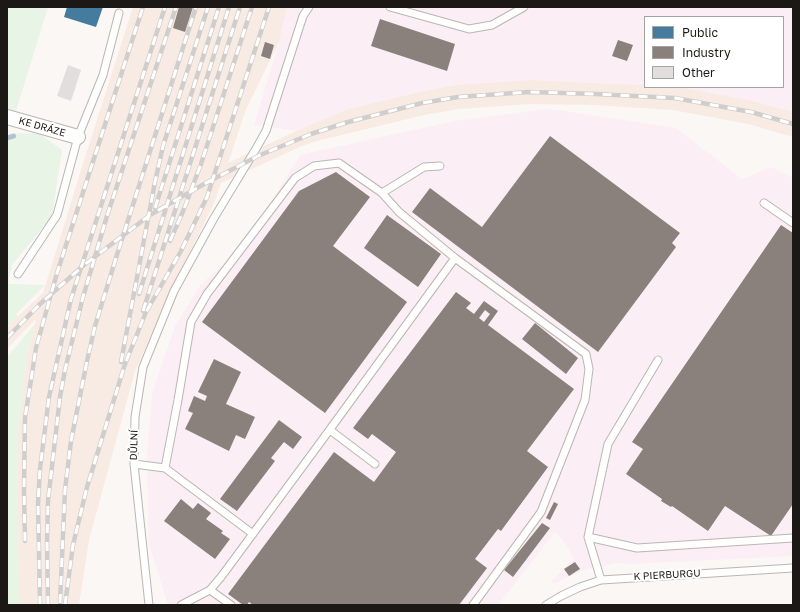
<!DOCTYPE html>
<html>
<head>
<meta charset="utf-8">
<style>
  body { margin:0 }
  #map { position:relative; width:800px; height:612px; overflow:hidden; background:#fbf7f4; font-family:"Golos Text",sans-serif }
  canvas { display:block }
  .frame { position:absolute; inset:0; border:8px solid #1c1815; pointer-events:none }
  .legend { position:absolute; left:644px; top:16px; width:140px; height:72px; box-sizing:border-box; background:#fff; border:1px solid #a4a3a1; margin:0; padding:5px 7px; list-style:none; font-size:12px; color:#1c1815 }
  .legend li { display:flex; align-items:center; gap:8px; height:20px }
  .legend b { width:20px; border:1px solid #a4a3a1 }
</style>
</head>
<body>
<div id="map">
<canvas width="800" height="612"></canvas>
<div class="frame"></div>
<ul class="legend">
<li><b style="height:11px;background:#457b9d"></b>Public</li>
<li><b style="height:11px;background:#8a817c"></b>Industry</li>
<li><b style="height:11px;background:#e3dede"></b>Other</li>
</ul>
</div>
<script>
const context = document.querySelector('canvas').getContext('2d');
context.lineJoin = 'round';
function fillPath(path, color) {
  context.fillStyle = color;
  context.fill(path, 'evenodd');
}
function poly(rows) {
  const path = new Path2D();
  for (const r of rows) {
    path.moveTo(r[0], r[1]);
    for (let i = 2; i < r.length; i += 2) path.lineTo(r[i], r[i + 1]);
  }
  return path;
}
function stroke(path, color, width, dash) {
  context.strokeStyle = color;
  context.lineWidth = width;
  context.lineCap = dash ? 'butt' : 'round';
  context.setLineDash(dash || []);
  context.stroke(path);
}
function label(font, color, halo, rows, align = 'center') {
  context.font = font + ' "Golos Text",sans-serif';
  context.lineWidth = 4;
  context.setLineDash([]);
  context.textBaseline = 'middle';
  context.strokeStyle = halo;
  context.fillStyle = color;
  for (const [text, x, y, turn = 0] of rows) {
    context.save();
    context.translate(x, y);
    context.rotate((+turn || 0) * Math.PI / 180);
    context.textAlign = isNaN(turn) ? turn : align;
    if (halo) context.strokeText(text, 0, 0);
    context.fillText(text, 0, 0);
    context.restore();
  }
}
fillPath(poly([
  [287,7,793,7,793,112,753,101,680,87,783,87,783,17,645,17,645,85,529,80,456,85,419,92,345,110,296,131,254,125,279,42],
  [550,109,676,128,742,179,771,167,793,178,793,556,630,564,616,563,584,570,553,584,552,581,574,558,562,539,555,532,498,605,168,605,149,544,147,457,152,394,175,326,201,284,237,253,270,204,300,155,454,121]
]), '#fceef5');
fillPath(poly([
  [133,7,287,7,279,42,246,109,228,163,296,131,345,110,419,92,456,85,529,80,645,85,645,87,680,87,753,101,793,112,793,137,748,124,673,110,594,105,529,104,459,109,424,115,317,141,302,146,221,183,215,201,174,284,135,371,89,540,79,605,19,605,17,440,27,354,36,319,7,349,7,328,18,316,43,293,86,154]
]), '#f8ebe3');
fillPath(poly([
  [7,7,48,7,16,111,7,109],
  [11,133,40,134,62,150,52,216,12,265,8,284,45,285,16,314,18,316,7,328,7,135],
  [35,324,27,354,17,440,19,605,7,605,7,357]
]), '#e7f4e6');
fillPath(poly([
  [67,7,103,7,96,27,64,17]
]), '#457b9d');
fillPath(poly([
  [179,7,193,7,185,32,173,28],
  [380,19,455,44,447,71,371,46],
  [618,40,633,45,627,61,612,56],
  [265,42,274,45,270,59,261,56],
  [550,136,680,233,672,243,676,247,598,352,412,212,430,188,482,227],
  [336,172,370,197,333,246,407,302,325,413,202,322,299,191],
  [387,215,441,254,418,287,364,248],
  [781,225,793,233,793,504,771,536,725,506,708,531,672,506,671,507,661,501,662,499,626,474,643,449,632,442],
  [456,292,471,303,466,308,474,314,484,301,498,311,488,325,574,389,527,451,548,467,501,531,498,529,475,559,487,568,459,605,253,605,249,602,247,605,243,605,228,594,334,452,374,482,396,452,372,434,368,439,353,428],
  [485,310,490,314,484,322,479,318],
  [535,323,578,358,566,374,522,339],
  [214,359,241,372,226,404,255,417,245,439,236,435,229,451,185,429,193,413,188,411,194,396,205,401,207,396,198,392],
  [279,420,302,437,293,449,284,442,271,458,275,461,237,511,220,499],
  [181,499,193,509,198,503,211,513,206,519,223,531,221,533,230,539,215,559,164,521],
  [554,502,558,504,550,520,546,518],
  [542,523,550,528,513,577,504,570],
  [575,562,580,569,569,576,564,569]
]), '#8a817c');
stroke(poly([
  [7,138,14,136]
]), '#b4bfd0', 4.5);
fillPath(poly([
  [68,65,81,70,71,101,57,96]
]), '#e3dede');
const service = poly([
  [390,7,469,29,492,25,524,7],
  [764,203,793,223],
  [455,258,586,354,589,369,585,400,541,512,473,605],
  [18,274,57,215,78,137,103,75,119,13],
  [330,430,375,464],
  [134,464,165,468],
  [253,534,165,468,178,400,191,322,207,294,295,178,314,166,339,163,382,193],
  [588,537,637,548,793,538],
  [601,580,588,537,608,444,658,360],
  [210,590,221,577,317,447,455,258,399,212,382,193,424,167,440,166],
  [149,605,134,464,135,417,143,367,174,291,214,218,257,147,266,131,303,16,309,7],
  [181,605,210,590,231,605],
  [546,605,561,596,580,587,601,580,793,568]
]);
const minor = poly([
  [7,117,78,137]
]);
stroke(service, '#bab6b3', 9);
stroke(minor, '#bab6b3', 16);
stroke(service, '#fefefd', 7);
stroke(minor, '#fefefd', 14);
const rail = poly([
  [155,208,219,7],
  [170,241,184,209,201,164,252,7],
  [139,294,229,7],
  [143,311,240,7],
  [7,338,40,304,84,265,150,215,204,184,258,156,311,134,348,122,422,103,458,97,529,92,595,94,675,98,751,112,793,124],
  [121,362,155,182,163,146,208,7],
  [25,541,24,490,25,418,36,348,57,273,143,7],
  [60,603,65,490,71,441,87,361,95,326,116,258,196,7],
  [40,605,38,503,40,469,49,397,71,299,165,7],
  [48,605,47,542,48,501,60,397,65,370,83,297,107,216,176,7],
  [65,605,73,545,87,487,125,364,146,312,181,251,207,197,269,7]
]);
stroke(rail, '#d0cecd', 4.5);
stroke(rail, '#fff', 3, [9]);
label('10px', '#1c1815', '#fff', [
  ["KE DRÁZE",42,127,16],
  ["DŮLNÍ",134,445,-88],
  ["K PIERBURGU",667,575,-3]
]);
</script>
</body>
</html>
